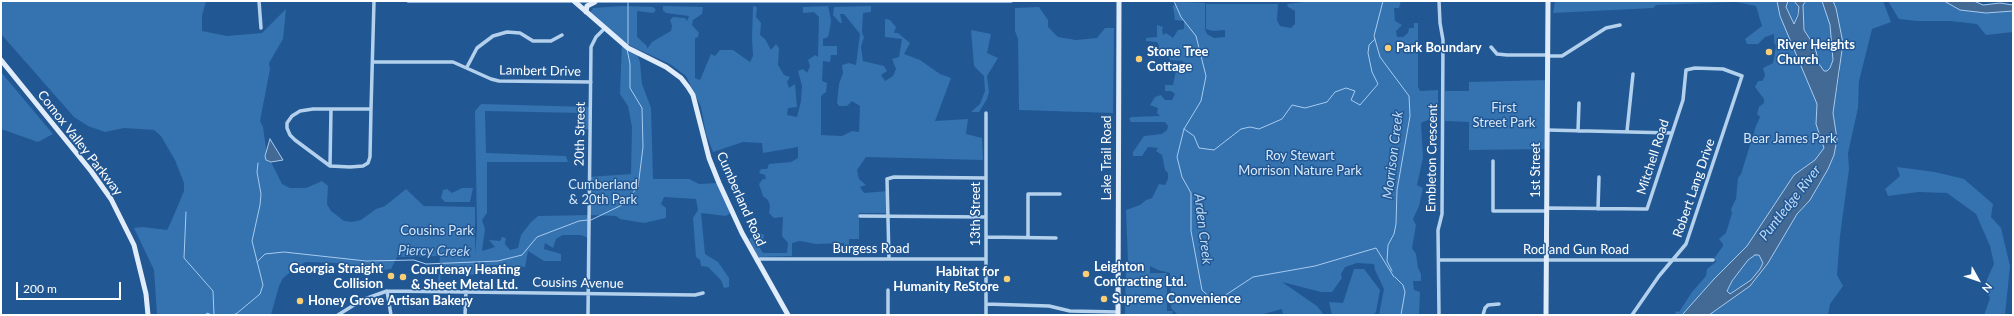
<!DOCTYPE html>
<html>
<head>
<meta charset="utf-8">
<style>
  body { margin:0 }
  #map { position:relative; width:2014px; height:316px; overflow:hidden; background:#215793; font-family:Lato,sans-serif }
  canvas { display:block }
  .frame { position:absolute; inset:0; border:2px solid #fff; pointer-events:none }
  .north { position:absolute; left:1958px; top:260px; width:40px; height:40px; -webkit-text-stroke:3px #215793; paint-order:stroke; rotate:130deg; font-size:11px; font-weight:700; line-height:16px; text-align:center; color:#fff }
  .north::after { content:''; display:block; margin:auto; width:14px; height:18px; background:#fff; clip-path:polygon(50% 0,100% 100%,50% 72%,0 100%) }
  .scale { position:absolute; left:16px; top:282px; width:105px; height:18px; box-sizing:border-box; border:2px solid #fff; border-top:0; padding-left:5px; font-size:12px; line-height:14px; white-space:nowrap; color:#fff; -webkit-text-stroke:3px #215793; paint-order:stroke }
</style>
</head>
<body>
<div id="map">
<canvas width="2014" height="316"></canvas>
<div class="frame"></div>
<div class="north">N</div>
<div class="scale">200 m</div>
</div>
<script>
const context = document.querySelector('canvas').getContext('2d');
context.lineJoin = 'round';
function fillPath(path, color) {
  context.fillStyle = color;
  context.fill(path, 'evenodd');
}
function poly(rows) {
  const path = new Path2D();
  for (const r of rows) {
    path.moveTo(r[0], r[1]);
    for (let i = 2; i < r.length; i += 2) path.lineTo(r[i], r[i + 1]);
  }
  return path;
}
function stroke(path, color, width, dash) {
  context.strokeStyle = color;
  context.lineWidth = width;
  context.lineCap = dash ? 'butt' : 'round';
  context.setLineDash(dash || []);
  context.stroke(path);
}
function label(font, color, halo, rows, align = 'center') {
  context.font = font + ' Lato,sans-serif';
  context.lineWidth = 3;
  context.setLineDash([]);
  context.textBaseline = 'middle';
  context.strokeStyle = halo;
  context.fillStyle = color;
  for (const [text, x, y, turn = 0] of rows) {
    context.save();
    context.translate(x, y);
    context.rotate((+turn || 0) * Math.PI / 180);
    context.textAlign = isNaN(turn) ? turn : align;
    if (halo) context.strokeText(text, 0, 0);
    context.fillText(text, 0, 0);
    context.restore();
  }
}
fillPath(poly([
  [1,1,206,1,202,16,202,31,227,36,262,33,286,9,283,39,269,63,270,69,260,121,263,127,268,162,271,162,282,184,290,188,306,188,322,181,328,186,327,204,331,211,344,221,352,222,361,220,376,209,385,206,406,189,424,206,475,207,475,254,477,229,475,111,481,104,590,107,590,129,581,129,582,113,485,111,486,153,566,156,568,162,487,162,487,213,482,220,485,229,482,251,495,247,489,240,500,241,502,237,506,238,505,244,510,250,518,248,521,235,531,222,538,216,589,215,589,177,631,174,632,127,628,106,620,94,622,43,636,52,640,62,642,84,651,108,653,179,689,179,699,184,719,183,732,212,726,216,701,213,705,254,718,262,729,278,729,287,724,288,721,280,708,267,701,266,700,260,696,257,693,218,698,210,696,199,664,197,661,204,666,208,666,218,644,223,620,219,616,216,589,215,589,238,581,235,563,235,556,239,553,248,545,243,544,249,561,254,561,261,544,261,528,251,525,267,492,265,484,267,481,262,478,275,444,273,441,271,440,285,438,284,440,256,397,257,391,269,372,271,336,263,306,262,298,266,283,278,279,286,271,315,157,315,154,270,134,228,142,227,167,230,171,222,184,191,184,183,175,160,161,136,154,130,124,128,105,132,88,126,74,117,1,34],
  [1312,1,1401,1,1399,8,1394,8,1395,21,1402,25,1396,31,1397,37,1403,37,1408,33,1409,28,1414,28,1414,23,1418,23,1418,87,1420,91,1438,90,1438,119,1430,119,1421,123,1423,158,1417,185,1423,188,1419,206,1413,219,1416,225,1412,248,1416,254,1418,268,1421,274,1421,281,1413,281,1414,290,1420,292,1419,315,1379,315,1384,289,1375,270,1374,264,1357,263,1345,267,1341,274,1342,278,1332,292,1321,292,1282,282,1317,306,1324,315,1283,315,1282,309,1260,315,1178,315,1171,308,1170,273,1158,270,1150,266,1150,273,1167,273,1167,311,1173,311,1172,315,1125,315,1126,264,1132,264,1128,262,1126,210,1140,205,1146,200,1152,198,1159,184,1165,185,1168,179,1168,173,1165,170,1162,155,1156,151,1158,148,1148,147,1142,156,1133,156,1133,152,1144,136,1162,134,1167,130,1168,126,1165,122,1131,122,1129,119,1131,117,1160,116,1157,113,1158,108,1150,105,1155,97,1161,95,1165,100,1172,100,1175,94,1171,91,1165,91,1165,85,1173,85,1176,70,1183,70,1183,61,1170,60,1167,54,1160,53,1158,50,1159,46,1157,42,1146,41,1146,38,1157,37,1157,25,1163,27,1162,30,1163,35,1166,33,1173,38,1178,30,1184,29,1184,21,1175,20,1173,6,1177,2,1205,3,1205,29,1207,34,1214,38,1225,37,1225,30,1213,31,1206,29,1206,4,1278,4,1277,20,1280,26,1291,28,1295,24,1295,11,1288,7,1287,4],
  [1555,1,1777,1,1780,16,1820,97,1826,143,1824,154,1735,262,1732,262,1714,279,1682,315,1675,315,1676,311,1679,312,1692,292,1706,276,1707,269,1717,261,1713,260,1723,246,1723,244,1719,239,1726,233,1732,213,1731,209,1736,199,1738,178,1741,174,1756,126,1760,117,1757,114,1759,107,1764,103,1764,99,1755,87,1758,81,1762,81,1765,76,1763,68,1773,63,1776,46,1774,43,1774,34,1765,37,1758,44,1747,44,1745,39,1762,26,1756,6,1736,2,1656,5,1653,8,1553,13],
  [1788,1,1794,1,1799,7,1794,24,1786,7],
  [1806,1,1822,1,1830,25,1833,60,1830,68,1827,71,1823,71,1819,64,1815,47,1804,30,1803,5],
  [1833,1,1883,1,1891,22,1872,29,1859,81,1858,108,1848,153,1849,169,1840,236,1837,275,1843,286,1830,304,1828,315,1709,315,1730,299,1730,294,1727,291,1732,281,1748,260,1755,255,1774,252,1797,214,1810,200,1828,169,1834,155,1837,139,1833,113,1840,72,1836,8],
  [1888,1,1944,1,1960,10,1986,13,2013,11,2013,32,1986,35,1977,24,1950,21,1918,21,1899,19],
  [621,6,653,7,656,10,653,13,637,11,637,37,647,46,647,49,652,42,671,31,672,26,670,20,673,17,685,18,687,21,689,16,666,13,663,10,663,6,703,7,702,14,693,20,692,25,699,33,698,37,695,38,695,78,700,80,711,54,715,56,720,50,733,50,750,62,753,56,752,38,753,6,757,7,756,17,761,23,760,35,765,39,771,50,776,44,779,48,778,65,784,75,790,77,787,82,789,88,795,84,797,107,788,108,787,115,797,117,801,101,802,86,798,71,803,69,807,73,810,66,808,60,815,55,818,57,819,17,814,12,803,13,803,7,828,6,831,20,830,28,828,37,823,39,823,46,837,46,837,55,831,55,830,62,823,61,822,81,827,83,826,92,821,96,821,135,842,136,852,131,859,132,860,106,852,101,847,106,839,106,837,103,839,84,843,73,842,65,849,63,856,65,860,34,844,14,840,14,842,23,840,23,833,15,834,7,871,6,871,12,863,13,862,33,864,37,861,47,863,61,884,66,887,71,881,75,885,81,893,76,896,69,892,59,899,57,902,39,885,37,885,19,890,20,896,27,894,33,898,33,910,43,904,54,920,60,940,74,951,78,935,121,968,119,966,134,982,138,983,160,866,157,857,170,859,179,866,185,860,187,864,193,888,191,886,213,859,213,859,239,849,239,849,252,844,251,844,243,816,244,800,241,792,243,792,256,758,257,749,239,760,233,764,235,763,242,759,242,758,245,763,253,787,253,788,243,782,236,783,217,774,218,769,213,770,206,768,200,763,196,759,184,763,179,766,179,765,175,759,173,761,169,767,169,769,164,791,162,798,158,798,147,763,153,762,143,743,142,713,152,706,134,701,107,686,76,670,64,633,47,615,35,590,13,593,8],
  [1039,7,1048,20,1048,27,1058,37,1076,40,1097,38,1105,28,1114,28,1113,113,1019,110,1018,39,1015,31,1015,8],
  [971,30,991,34,987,53,998,58,987,76,989,92,987,99,979,112,971,112,980,104,985,91,984,76,974,66],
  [1,72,53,134,38,142,1,129],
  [1548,80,1547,149,1469,150,1469,122,1445,121,1445,91,1469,91,1469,82],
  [1897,167,1935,172,1964,179,1993,204,1991,217,2001,228,2010,266,2005,315,1984,315,1990,298,1984,286,1994,264,1990,246,1976,214,1947,193,1919,192,1888,196,1885,189,1900,176],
  [462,188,473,188,470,202,445,202,441,198,443,190,447,189,452,193],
  [1354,269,1364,269,1380,290,1376,312,1373,315,1332,315,1329,302,1343,303]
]), '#3572b0');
const water = poly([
  [1777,1,1788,1,1786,7,1794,24,1798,15,1799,7,1794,1,1806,1,1803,5,1804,30,1815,47,1819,64,1824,71,1827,71,1830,68,1833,60,1830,25,1822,1,1833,1,1836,8,1843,43,1833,113,1837,139,1834,155,1828,169,1810,200,1797,214,1768,263,1750,286,1709,315,1682,315,1714,279,1747,246,1794,175,1815,160,1824,148,1816,124,1817,104,1780,16,1777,1],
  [1755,255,1759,255,1763,263,1760,269,1751,280,1730,294,1727,291,1732,281,1748,260,1755,255],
  [1944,1,1974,1,1983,5,2000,3,2013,5,2013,11,1986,13,1960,10,1944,1],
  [270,139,283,160,271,162,266,160,265,156,270,139]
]);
fillPath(water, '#436a94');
stroke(water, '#a7cbef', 1);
stroke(poly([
  [1174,1,1181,17,1196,36,1206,76,1201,101,1184,129,1177,157,1182,177,1191,193,1191,231,1202,290,1215,302,1253,277,1315,266,1376,248,1394,277],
  [1383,1,1374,36,1380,57,1409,96,1410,116,1397,190,1396,224,1394,234,1388,245,1387,261,1392,271],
  [628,44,628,1],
  [1184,129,1194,136,1199,148,1214,150,1241,129,1250,127,1259,129,1282,119,1292,105,1305,108,1327,102,1335,92,1346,88,1355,91,1351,100,1360,105,1378,84,1372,72,1368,53,1369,45,1375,39],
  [186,212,184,258,213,291,214,315],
  [591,220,622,205,638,187,643,147,642,108,630,88,630,64,627,49],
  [257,262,265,254,284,252,366,261,414,260,426,264,498,261,522,255,537,237,579,221,588,220],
  [1395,277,1403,285,1405,292,1401,315],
  [205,315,207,313,212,315],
  [231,315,236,314,260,294,263,285,252,241,260,205,261,194,257,172,258,163]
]), '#a7cbef', 1);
stroke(poly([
  [259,1,261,28],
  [408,1,1011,1],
  [1491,47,1497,54,1507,55,1548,55],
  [1548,56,1562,56,1606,28,1620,25],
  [373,62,453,62,491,79,499,81,591,82],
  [467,67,477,48,493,36,507,32,520,33,533,41,551,41,562,35],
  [371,109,313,109,300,111,292,116,287,123,287,128,290,135,295,140,330,166,350,167,363,166,368,163,370,157,371,109,374,1],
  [1547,130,1672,133],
  [1578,131,1579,103],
  [1627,131,1633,74],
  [1493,161,1493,211,1547,211],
  [330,166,331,109],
  [1547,208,1647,209,1683,100,1686,70,1695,68,1723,69,1742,76,1686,244,1659,276,1632,315],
  [1598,209,1599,177],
  [860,216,986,217],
  [986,237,1056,238],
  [1028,237,1028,194,1060,194],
  [889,259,887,179,894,177,986,178],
  [1439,260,1713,260],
  [757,261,760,259,986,259],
  [888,290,888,315],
  [387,291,391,315],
  [986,304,1049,306,1070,311,1118,312],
  [338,315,362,300,387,291,695,295,703,293],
  [465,315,466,292],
  [588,315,591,47,596,37,604,29],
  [986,315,986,113],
  [1439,315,1438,230,1442,214,1443,40,1440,23,1439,1],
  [1483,315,1485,308,1488,305,1499,304]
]), '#b3d0ed', 3.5);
stroke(poly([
  [574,1,628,48,666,67,681,78,688,87,693,95,709,158,719,183,742,233,788,315],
  [586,12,587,6,595,2],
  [1,60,91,171,111,199,134,245,146,294,148,315],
  [1118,315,1119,1],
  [1546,315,1548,1]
]), '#e0ecfa', 5);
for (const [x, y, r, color] of [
  [1388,48,4,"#face75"],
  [1769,52,4,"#face75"],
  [1139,59,4,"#face75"],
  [1086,274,4,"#face75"],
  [391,276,4,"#face75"],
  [403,277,4,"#face75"],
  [1007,279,4,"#face75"],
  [1104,299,4,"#face75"],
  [300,301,4,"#face75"]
]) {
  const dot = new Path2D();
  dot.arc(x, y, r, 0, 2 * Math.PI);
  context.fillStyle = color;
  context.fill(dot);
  stroke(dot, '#215793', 1.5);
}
label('bold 13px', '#fff', '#215793', [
  ["River Heights",1777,45],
  ["Church",1777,60],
  ["Park Boundary",1396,48],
  ["Stone Tree",1147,52],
  ["Cottage",1147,67],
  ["Leighton",1094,267],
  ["Contracting Ltd.",1094,282],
  ["Georgia Straight",383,269,"right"],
  ["Collision",383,284,"right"],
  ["Courtenay Heating",411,270],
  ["& Sheet Metal Ltd.",411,285],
  ["Habitat for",999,272,"right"],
  ["Humanity ReStore",999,287,"right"],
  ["Supreme Convenience",1112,299],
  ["Honey Grove Artisan Bakery",308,301]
], 'left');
label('13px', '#fff', '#215793', [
  ["Lambert Drive",540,71,1],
  ["20th Street",580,134,-89],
  ["Comox Valley Parkway",80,143,52],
  ["Mitchell Road",1653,157,-72],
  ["Lake Trail Road",1107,158,-90],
  ["Embleton Crescent",1432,158,-89],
  ["1st Street",1536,170,-90],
  ["Robert Lang Drive",1694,188,-71],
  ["Cumberland Road",741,199,66],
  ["13th Street",976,214,-90],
  ["Burgess Road",871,249],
  ["Rod and Gun Road",1576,250],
  ["Cousins Avenue",578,283,1]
]);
label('13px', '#d9e9fa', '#215793', [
  ["First",1504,108],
  ["Street Park",1504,123],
  ["Bear James Park",1790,139],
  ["Roy Stewart",1300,156],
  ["Morrison Nature Park",1300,171],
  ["Cumberland",603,185],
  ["& 20th Park",603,200],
  ["Cousins Park",437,231]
]);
label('italic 14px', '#c0daf4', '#215793', [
  ["Morrison Creek",1393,155,-83],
  ["Puntledge River",1790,203,-52],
  ["Arden Creek",1203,229,83],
  ["Piercy Creek",434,251,1]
]);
</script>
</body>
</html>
